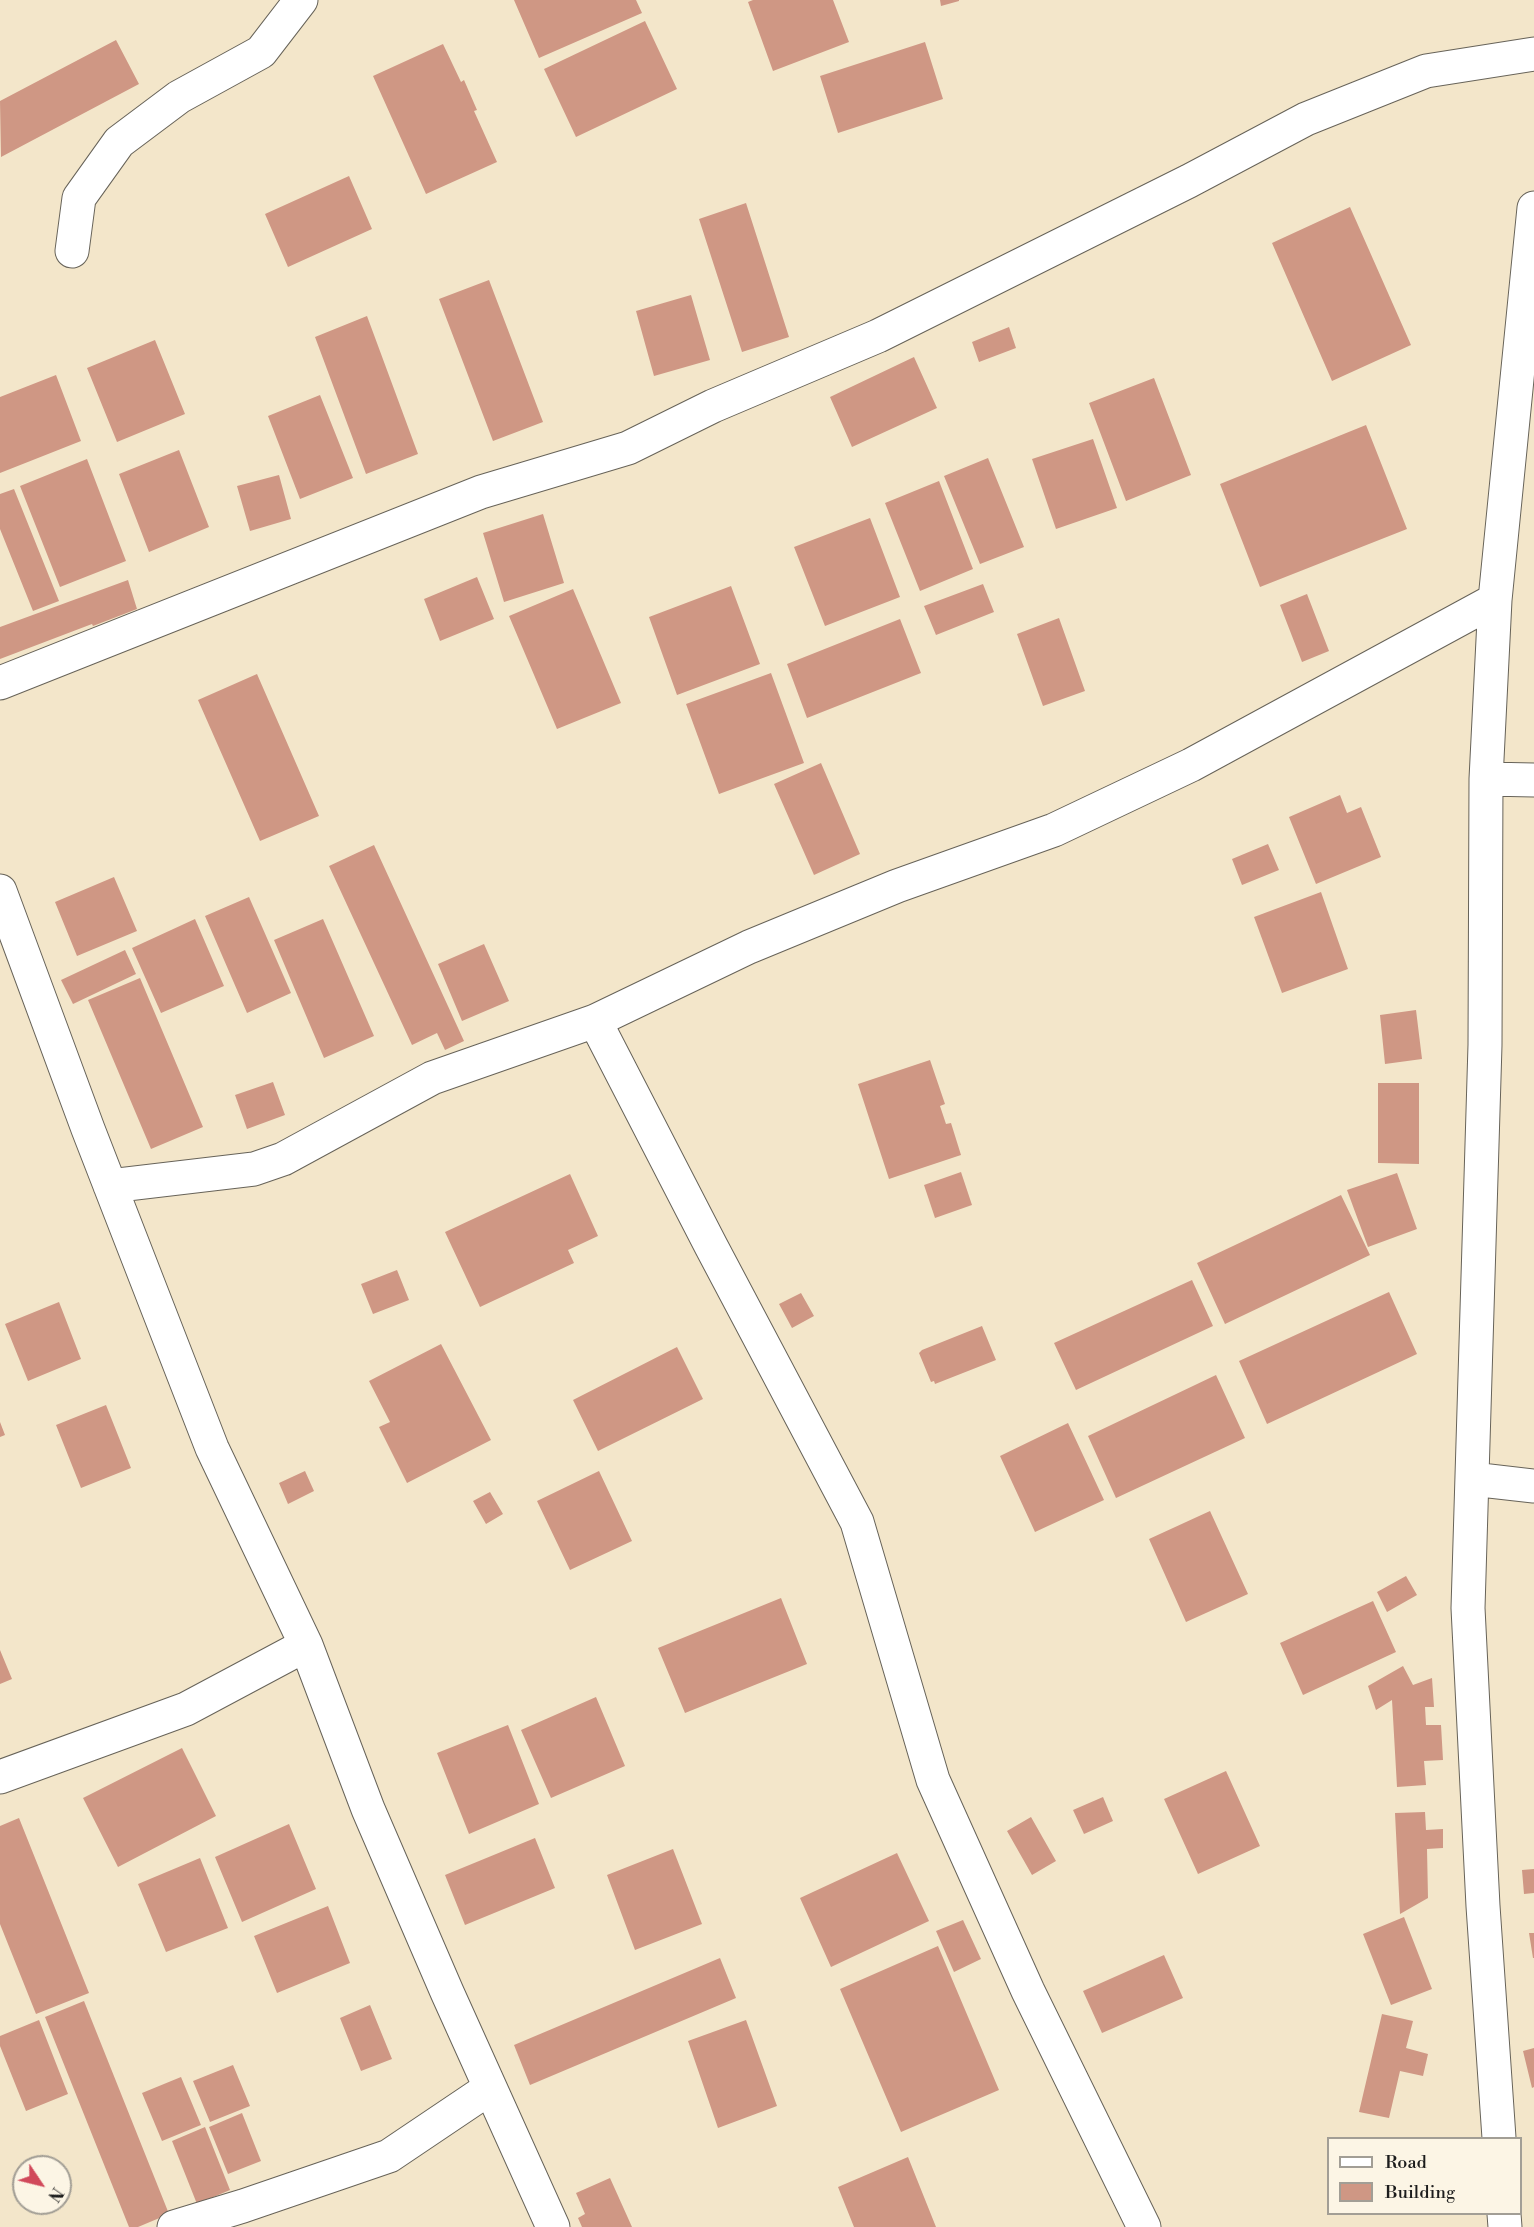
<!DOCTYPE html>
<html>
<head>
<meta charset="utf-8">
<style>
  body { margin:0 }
  #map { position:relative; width:1534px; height:2227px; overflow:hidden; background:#f3e6ca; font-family:"Libre Bodoni",serif }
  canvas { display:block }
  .legend { position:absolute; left:1327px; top:2137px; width:195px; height:78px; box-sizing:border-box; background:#fcf5e5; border:2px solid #a29e95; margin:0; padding:8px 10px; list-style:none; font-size:18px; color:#1c1c1c }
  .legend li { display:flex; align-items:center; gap:12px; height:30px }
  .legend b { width:30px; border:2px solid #a29e95 }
  .north { position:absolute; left:12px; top:2155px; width:60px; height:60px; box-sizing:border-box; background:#fcf5e5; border:2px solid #a29e95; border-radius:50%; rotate:125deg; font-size:16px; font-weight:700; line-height:24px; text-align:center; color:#1c1c1c }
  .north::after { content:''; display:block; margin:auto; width:21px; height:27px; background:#d1495b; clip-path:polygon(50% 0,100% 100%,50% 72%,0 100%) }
</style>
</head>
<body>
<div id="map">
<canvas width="1534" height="2227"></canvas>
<ul class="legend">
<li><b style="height:8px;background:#fff"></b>Road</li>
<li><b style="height:16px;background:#cf9784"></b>Building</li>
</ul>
<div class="north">N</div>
</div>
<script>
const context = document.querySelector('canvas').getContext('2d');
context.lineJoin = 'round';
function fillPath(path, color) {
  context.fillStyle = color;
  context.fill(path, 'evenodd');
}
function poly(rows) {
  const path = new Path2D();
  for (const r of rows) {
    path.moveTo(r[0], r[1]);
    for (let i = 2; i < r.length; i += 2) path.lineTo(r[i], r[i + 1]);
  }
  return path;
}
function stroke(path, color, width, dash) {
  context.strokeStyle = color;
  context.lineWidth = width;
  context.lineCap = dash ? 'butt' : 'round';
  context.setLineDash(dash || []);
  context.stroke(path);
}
fillPath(poly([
  [514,0,636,0,642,13,539,58],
  [753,0,833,0,849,42,773,71,748,2],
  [940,0,959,0,959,1,941,6],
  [645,21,677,89,576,137,544,69],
  [116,40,139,84,1,157,0,101],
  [925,42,943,99,838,133,820,76],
  [443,44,461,82,464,80,477,110,474,111,497,162,426,194,373,76],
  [349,176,372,229,288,267,265,214],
  [746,203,789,337,742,352,699,219],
  [1350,207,1411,345,1332,381,1272,243],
  [489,280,543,422,493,441,439,299],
  [691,295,710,360,654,376,636,311],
  [367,316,418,454,366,474,315,337],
  [1009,327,1016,348,979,362,972,342],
  [155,340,185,414,117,442,87,368],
  [914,357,937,408,852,447,830,397],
  [56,375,81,441,0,473,0,397],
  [1154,378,1191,475,1126,501,1089,403],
  [320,395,353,478,300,499,268,416],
  [1366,425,1407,529,1260,587,1220,484],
  [1093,439,1117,508,1056,529,1032,459],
  [179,450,209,527,149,552,119,474],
  [988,458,1024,547,980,564,944,476],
  [87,459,126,561,60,587,20,486],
  [279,475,291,519,250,531,237,486],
  [939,481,973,569,920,591,885,503],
  [14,489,59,601,33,611,0,529,0,494],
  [543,514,564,583,504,602,483,533],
  [870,518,900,597,825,626,794,547],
  [477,577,494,619,440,641,424,599],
  [128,580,137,609,93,626,92,624,0,659,0,627],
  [983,584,994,612,936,635,924,606],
  [731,586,760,664,677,695,649,617],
  [573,589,621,703,557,729,509,616],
  [1307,594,1329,651,1302,662,1280,605],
  [1059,618,1085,691,1043,706,1017,634],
  [900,619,921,673,807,718,787,664],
  [771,673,804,763,719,794,686,704],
  [257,674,319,816,260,841,198,700],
  [821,763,860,854,814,875,774,784],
  [1340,795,1347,813,1361,807,1381,857,1316,884,1289,817],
  [1268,844,1279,870,1242,885,1232,859],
  [374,845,464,1041,445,1050,437,1033,412,1045,329,866],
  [114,877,137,931,77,956,55,902],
  [1321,892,1348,969,1282,993,1254,917],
  [249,897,291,993,247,1013,205,916],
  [195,919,224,986,161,1013,132,948],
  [323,919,374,1036,324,1058,274,940],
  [484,944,509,1001,462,1021,438,964],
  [125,950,136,974,73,1004,61,980],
  [140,978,203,1127,151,1149,88,1000],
  [1416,1010,1422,1059,1385,1064,1380,1015],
  [930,1060,945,1104,940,1106,946,1124,951,1123,961,1155,889,1179,858,1084],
  [273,1082,285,1115,247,1129,235,1095],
  [1378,1083,1419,1083,1419,1164,1378,1163],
  [961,1172,972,1205,935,1218,924,1185],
  [1397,1173,1417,1229,1368,1247,1347,1190],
  [570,1174,598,1236,568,1250,574,1263,480,1307,445,1232],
  [1341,1195,1370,1255,1225,1324,1197,1263],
  [397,1270,409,1300,373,1314,361,1284],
  [1192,1280,1213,1326,1076,1390,1054,1343],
  [1389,1292,1417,1354,1267,1424,1239,1361],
  [801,1293,814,1316,792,1328,779,1304],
  [59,1302,81,1359,28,1381,5,1324],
  [982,1326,996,1360,935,1384,934,1381,931,1382,919,1353,922,1350],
  [441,1344,491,1440,407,1483,379,1427,390,1422,369,1381],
  [677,1347,703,1399,598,1451,573,1400],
  [1216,1375,1245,1438,1116,1498,1088,1436],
  [106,1405,131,1468,81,1488,56,1425],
  [0,1422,5,1435,0,1437],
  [1068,1423,1104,1500,1035,1532,1000,1456],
  [305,1471,314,1491,288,1504,279,1483],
  [599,1471,632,1541,570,1570,537,1501],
  [490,1492,503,1514,486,1524,473,1501],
  [1210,1511,1248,1594,1186,1622,1149,1539],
  [1406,1576,1417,1595,1387,1612,1377,1592],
  [781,1598,807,1664,685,1713,658,1648],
  [1373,1601,1396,1652,1303,1695,1280,1643],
  [0,1650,12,1679,0,1684],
  [1403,1666,1413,1685,1432,1678,1434,1707,1425,1707,1426,1725,1441,1725,1443,1760,1424,1761,1426,1785,1397,1787,1392,1700,1376,1710,1368,1686],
  [596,1697,625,1766,551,1798,521,1730],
  [508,1725,539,1804,469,1834,437,1753],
  [182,1748,216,1816,118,1867,83,1798],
  [1226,1771,1260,1846,1198,1874,1164,1799],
  [1103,1797,1113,1821,1084,1834,1073,1810],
  [1425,1812,1426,1830,1443,1829,1443,1848,1427,1849,1428,1898,1400,1914,1395,1813],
  [1031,1817,1056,1861,1032,1875,1007,1831],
  [19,1818,89,1993,36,2014,0,1924,0,1826],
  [289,1824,316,1889,242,1922,215,1857],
  [535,1838,555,1888,465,1925,445,1875],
  [673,1849,702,1924,635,1950,607,1875],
  [897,1853,929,1921,831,1967,800,1898],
  [200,1858,228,1928,166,1952,138,1884],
  [1534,1869,1534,1893,1524,1894,1522,1870],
  [328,1906,350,1963,277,1993,254,1936],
  [1404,1917,1432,1989,1391,2005,1363,1934],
  [963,1920,981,1959,954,1972,936,1931],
  [1529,1933,1534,1933,1534,1958,1533,1958],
  [938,1946,999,2090,901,2132,840,1989],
  [1164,1955,1183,1998,1102,2033,1083,1991],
  [720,1958,736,1998,530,2085,514,2045],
  [84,2001,169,2214,138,2227,129,2227,45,2017],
  [370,2005,392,2059,361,2071,340,2018],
  [1382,2014,1413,2021,1406,2048,1428,2054,1423,2076,1400,2071,1389,2118,1359,2112],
  [39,2020,68,2094,26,2111,0,2046,0,2036],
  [746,2020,777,2106,718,2128,688,2041],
  [1534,2048,1534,2087,1532,2088,1523,2051],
  [233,2065,250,2106,210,2122,193,2081],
  [181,2077,201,2125,162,2141,142,2093],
  [242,2113,261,2161,228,2174,209,2127],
  [205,2127,230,2190,197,2204,172,2141],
  [908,2157,936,2227,854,2227,838,2187],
  [610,2178,632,2227,582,2227,578,2218,585,2214,576,2193]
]), '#cf9784');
const minor = poly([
  [72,251,79,198,119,142,179,97,261,52,301,0],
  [0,683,481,492,628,448,713,406,878,336,1189,181,1306,119,1426,71,1534,54],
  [1486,779,1534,780],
  [0,891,88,1129,212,1448,306,1645,368,1809,447,1992,553,2227],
  [595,1021,711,1246,857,1522,933,1780,1028,1991,1144,2227],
  [110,1186,254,1169,283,1159,432,1078,595,1021,749,947,897,886,1054,830,1191,765,1495,600],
  [1472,1479,1534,1486],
  [0,1777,186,1709,306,1645],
  [1499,2138,1483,1906,1468,1608,1485,1045,1486,779,1495,600,1534,208],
  [1504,2214,1505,2227],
  [174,2227,243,2206,389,2156,490,2088]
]);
stroke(minor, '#676359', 35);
stroke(minor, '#fff', 33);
</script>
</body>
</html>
